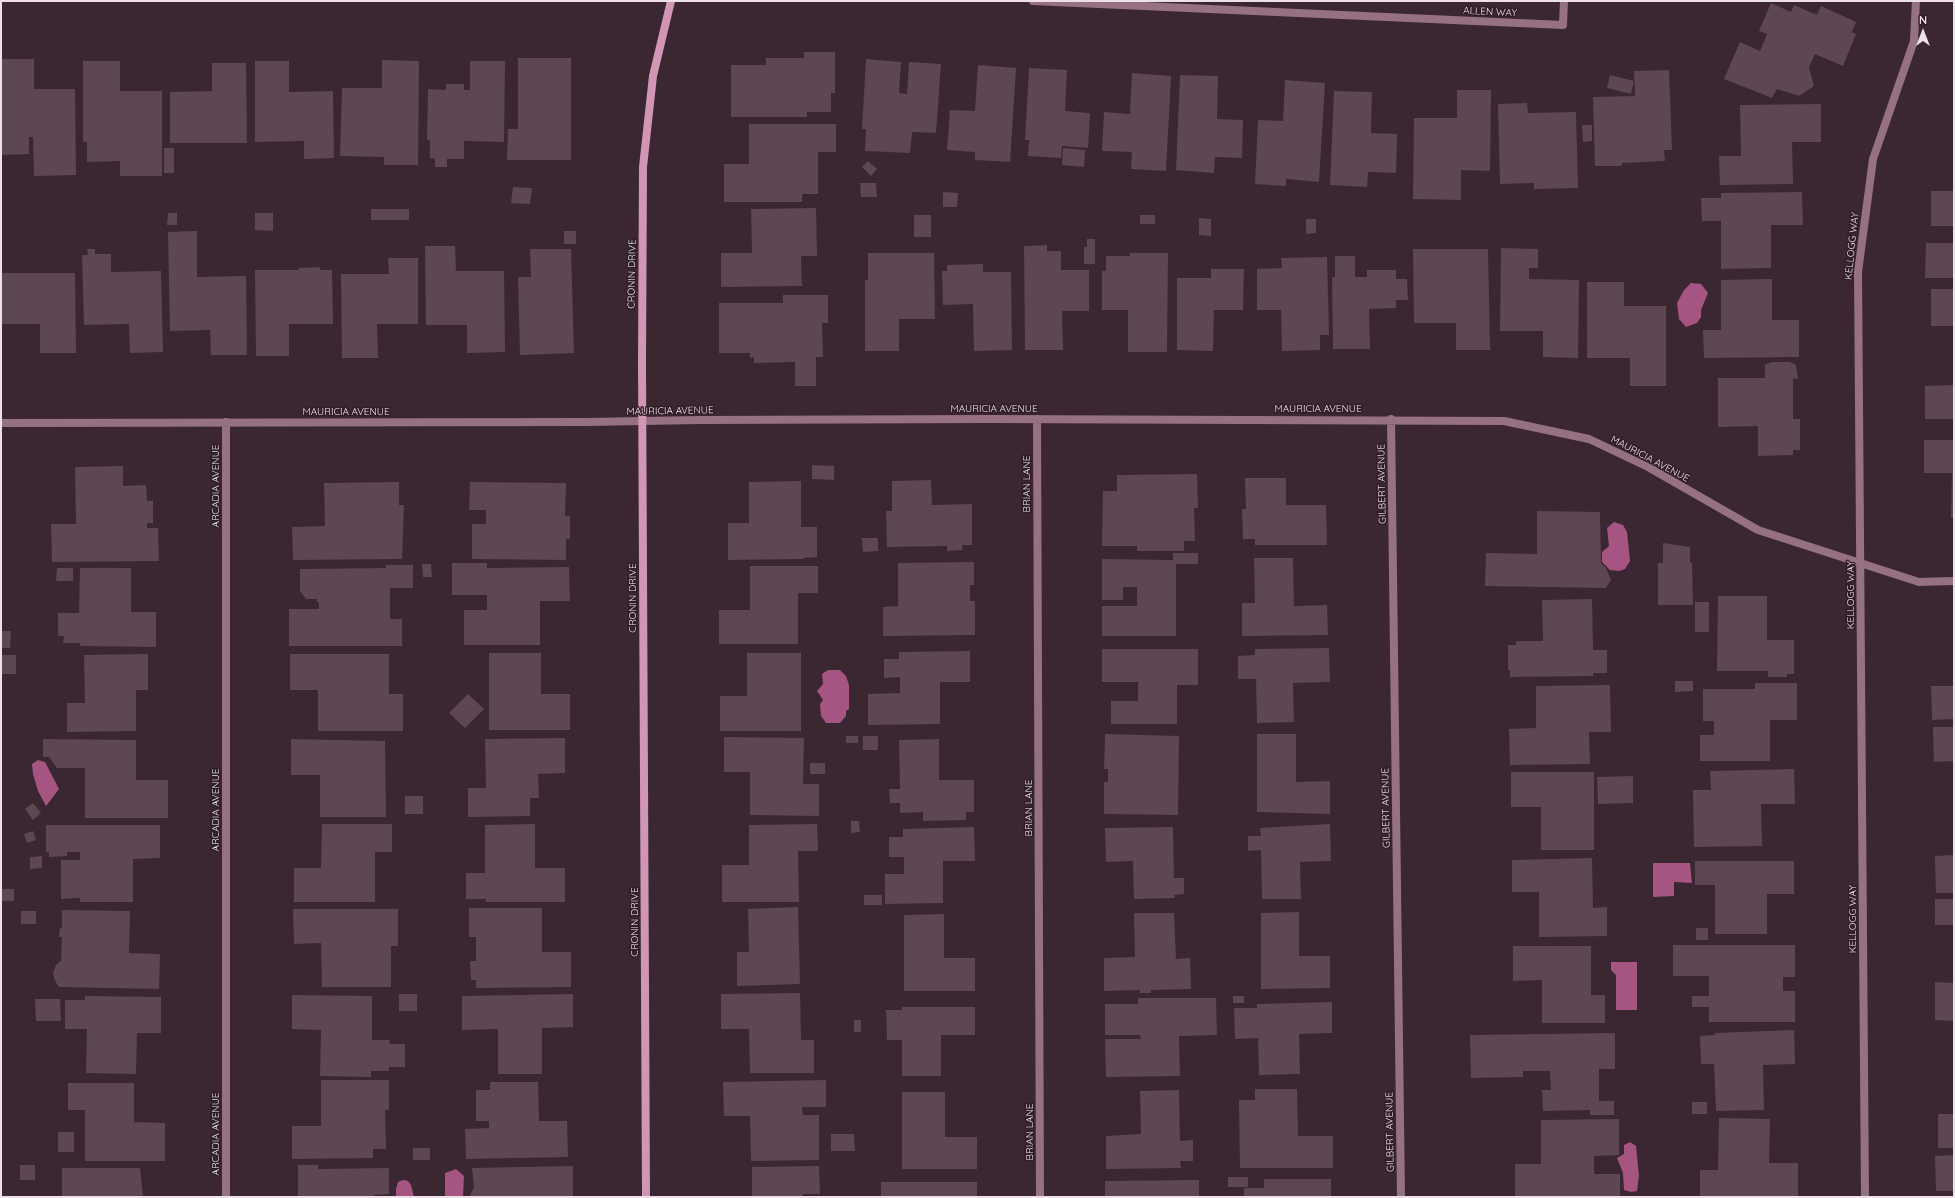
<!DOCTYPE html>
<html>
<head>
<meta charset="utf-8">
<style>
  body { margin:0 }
  #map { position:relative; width:1955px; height:1198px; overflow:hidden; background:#3a2731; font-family:Quicksand,sans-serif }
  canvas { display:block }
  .frame { position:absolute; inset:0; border:2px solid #ede0e6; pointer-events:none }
  .north { position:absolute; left:1903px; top:12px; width:40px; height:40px; -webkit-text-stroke:3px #301d27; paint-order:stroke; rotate:0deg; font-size:11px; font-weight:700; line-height:16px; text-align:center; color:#ede0e6 }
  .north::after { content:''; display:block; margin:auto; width:14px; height:18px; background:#ede0e6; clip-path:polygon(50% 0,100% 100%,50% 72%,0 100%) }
</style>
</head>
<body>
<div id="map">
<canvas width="1955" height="1198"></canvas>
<div class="frame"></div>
<div class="north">N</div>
</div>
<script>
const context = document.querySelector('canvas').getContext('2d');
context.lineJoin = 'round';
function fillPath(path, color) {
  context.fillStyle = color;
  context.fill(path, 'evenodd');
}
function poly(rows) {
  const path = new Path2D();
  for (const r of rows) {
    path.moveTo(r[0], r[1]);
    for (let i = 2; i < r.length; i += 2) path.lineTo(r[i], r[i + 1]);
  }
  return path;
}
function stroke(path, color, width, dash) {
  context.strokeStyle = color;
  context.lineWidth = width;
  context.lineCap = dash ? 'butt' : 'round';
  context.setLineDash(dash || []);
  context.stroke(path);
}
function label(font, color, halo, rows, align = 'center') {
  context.font = font + ' Quicksand,sans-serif';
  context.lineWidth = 3;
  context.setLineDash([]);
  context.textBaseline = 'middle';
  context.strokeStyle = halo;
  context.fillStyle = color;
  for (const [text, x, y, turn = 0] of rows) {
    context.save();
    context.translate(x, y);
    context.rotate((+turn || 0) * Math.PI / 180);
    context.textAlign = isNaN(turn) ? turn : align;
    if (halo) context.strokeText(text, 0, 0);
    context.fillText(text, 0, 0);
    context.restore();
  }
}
fillPath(poly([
  [1691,283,1701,284,1708,293,1701,310,1701,317,1697,323,1686,327,1679,319,1677,303,1684,290],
  [1614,522,1623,525,1627,532,1630,561,1625,569,1619,571,1610,570,1602,562,1602,552,1609,546,1607,528],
  [828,670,840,670,846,676,849,685,849,709,846,711,846,716,840,723,826,723,821,716,820,704,823,700,817,691,823,684,822,674],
  [38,760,45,762,59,789,46,806,38,791,33,774,32,764],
  [1653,863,1690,863,1692,883,1674,882,1674,896,1653,897],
  [1611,962,1637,962,1637,1010,1616,1010,1616,975,1611,970],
  [1630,1142,1636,1146,1639,1176,1637,1191,1631,1192,1624,1190,1623,1173,1617,1158,1624,1154,1624,1145],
  [456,1169,464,1176,463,1197,445,1197,445,1173],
  [403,1180,408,1181,411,1185,414,1197,396,1197,396,1189,398,1182]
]), '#a65482');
fillPath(poly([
  [1771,3,1791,12,1794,5,1817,15,1821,6,1856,22,1852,32,1856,34,1843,66,1815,54,1809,67,1814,86,1799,96,1777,89,1772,98,1724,79,1740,42,1760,51,1767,34,1759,31],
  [804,52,835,52,835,93,831,93,831,112,807,112,807,117,731,117,731,65,766,65,766,58,804,58],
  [518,58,571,58,571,160,507,160,508,129,518,129],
  [1,59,34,59,34,89,75,89,76,175,34,176,33,137,29,137,29,154,1,155],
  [866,59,901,62,899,93,907,94,909,62,941,64,936,133,912,132,910,153,865,151,866,129,862,129],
  [382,60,419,61,418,165,384,165,384,157,340,156,342,88,382,88],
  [83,61,120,61,120,91,162,91,162,176,120,176,120,161,87,162,87,142,83,142],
  [255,61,289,61,289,92,333,91,334,158,304,159,304,141,255,142],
  [470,61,505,61,504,142,464,141,464,159,447,159,447,167,435,167,435,159,430,158,430,140,427,140,428,89,446,90,446,84,464,84,464,90,470,90],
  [212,63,246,63,247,143,170,143,170,92,212,91],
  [978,65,1016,68,1010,162,975,160,975,152,947,150,950,110,975,111],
  [1029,68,1067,70,1065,111,1090,113,1088,148,1062,146,1061,158,1028,156,1029,140,1025,140],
  [1669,70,1672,150,1664,150,1665,161,1622,163,1622,166,1595,166,1593,97,1635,96,1634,71],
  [1132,73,1171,76,1166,171,1131,169,1132,152,1102,151,1104,112,1130,114],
  [1180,75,1218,76,1217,119,1243,120,1242,158,1215,157,1214,173,1176,170],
  [1610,75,1634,81,1631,94,1607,88],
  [1285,80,1325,83,1319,182,1286,179,1286,186,1255,184,1258,120,1283,121],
  [1457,90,1491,90,1490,171,1461,170,1461,200,1413,199,1414,118,1457,118],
  [1334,91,1372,92,1371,133,1397,134,1396,173,1368,172,1367,187,1330,185],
  [1527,103,1528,113,1576,112,1578,188,1534,189,1534,183,1500,184,1498,104],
  [1821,104,1821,142,1792,142,1793,184,1720,185,1719,156,1741,156,1740,105],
  [749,124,836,124,836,152,818,152,818,194,802,194,802,202,724,202,724,164,749,164],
  [1582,125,1592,125,1592,141,1583,142],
  [164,148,174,148,174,173,164,173],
  [1063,148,1085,150,1084,167,1062,165],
  [868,161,877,169,871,176,862,167],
  [860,183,876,183,877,197,861,197],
  [513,187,532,188,530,204,511,203],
  [1931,191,1954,191,1954,226,1931,226],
  [943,192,958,193,957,207,943,207],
  [1802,192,1803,225,1771,225,1771,268,1721,269,1721,221,1702,221,1701,198,1721,198,1721,193],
  [816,208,817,256,801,256,802,286,721,287,721,253,752,253,751,209],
  [371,209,409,209,409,220,371,220],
  [168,213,177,213,177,225,167,225],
  [255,213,273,213,273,231,255,230],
  [914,215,931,215,931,237,914,237],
  [1140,215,1155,215,1155,224,1140,224],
  [1199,218,1211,219,1211,236,1199,235],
  [1306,219,1316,219,1316,233,1306,234],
  [197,231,197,277,246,276,247,355,211,355,210,330,170,331,168,232],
  [564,231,576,231,576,244,564,244],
  [1087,239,1095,239,1095,264,1084,264,1084,247,1087,247],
  [1926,243,1954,243,1954,278,1925,278],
  [1047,245,1047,251,1061,251,1061,270,1089,270,1089,311,1062,311,1063,350,1025,350,1024,246],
  [425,246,455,246,456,271,504,271,505,352,467,353,467,325,426,325],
  [1501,248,1538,249,1538,268,1529,268,1529,279,1579,280,1578,358,1543,357,1543,331,1500,331],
  [87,249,95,249,95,254,111,254,111,272,161,271,163,352,130,353,129,324,84,325,82,255,88,255],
  [530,249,571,249,574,353,520,355,518,277,531,277],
  [1413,249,1488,249,1490,350,1456,350,1456,323,1414,323],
  [868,253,934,253,935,319,899,319,899,351,865,351,865,280,868,280],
  [1130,253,1168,253,1167,352,1128,352,1128,310,1102,310,1102,271,1106,271,1106,256,1130,256],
  [1335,256,1355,256,1355,277,1367,277,1367,270,1396,270,1396,279,1407,279,1408,300,1396,300,1396,308,1369,309,1370,349,1333,349,1332,277,1335,277],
  [1327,257,1329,335,1320,335,1320,350,1282,351,1281,310,1257,310,1257,269,1282,268,1281,258],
  [388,258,418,258,418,324,377,324,378,358,342,358,341,274,389,274],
  [983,264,983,272,1011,272,1012,350,974,351,973,304,943,305,942,271,947,271,947,265],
  [320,267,320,270,332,270,333,324,289,324,289,356,256,356,255,270,299,270,299,268],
  [1211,269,1244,269,1243,310,1214,310,1213,351,1177,350,1177,278,1211,278],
  [1,273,75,273,76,353,40,353,40,324,1,324],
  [1772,279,1772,320,1799,320,1799,357,1704,358,1703,330,1721,330,1721,280],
  [1587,282,1624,282,1624,306,1666,306,1666,386,1630,386,1630,358,1587,358],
  [1931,289,1954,289,1954,326,1931,326],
  [783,295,828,295,828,323,822,323,823,357,816,357,816,386,795,386,795,362,754,363,754,357,750,358,750,353,719,353,719,303,783,303],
  [1772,362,1790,362,1796,365,1798,379,1793,378,1793,419,1800,419,1800,450,1793,450,1793,455,1758,456,1758,426,1718,427,1718,378,1765,378,1765,365],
  [1954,385,1954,419,1925,419,1925,386],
  [1924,440,1954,440,1954,518,1951,518,1952,473,1924,473],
  [812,465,834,466,834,480,812,479],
  [123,466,123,486,146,485,147,501,153,501,153,523,147,523,147,528,158,528,159,561,52,562,51,524,76,524,75,467],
  [1197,474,1198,508,1194,508,1195,541,1184,541,1184,551,1137,551,1137,546,1102,546,1103,491,1117,491,1117,475],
  [1245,478,1286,478,1286,505,1326,505,1327,545,1255,545,1255,539,1243,539,1242,509,1246,509],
  [931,480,932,505,972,504,972,545,962,545,962,550,947,551,947,546,887,547,886,511,892,511,892,481],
  [801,481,801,527,817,527,817,557,803,558,803,559,728,560,728,523,749,523,749,482],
  [399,482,399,505,404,505,402,559,293,560,292,527,325,526,324,483],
  [470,482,566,483,565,516,570,516,570,539,566,539,566,560,472,559,472,524,486,524,486,510,469,510],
  [1537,511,1600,512,1601,563,1606,568,1611,580,1606,588,1485,586,1486,553,1537,554],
  [862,538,878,538,878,551,863,552],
  [1663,543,1690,547,1690,563,1692,563,1693,605,1658,605,1658,563,1663,563],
  [1173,553,1198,553,1198,564,1176,564,1176,636,1102,636,1102,606,1137,606,1137,587,1123,587,1123,600,1102,600,1102,559,1173,560],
  [1254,558,1293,558,1294,606,1327,605,1328,635,1242,636,1242,603,1255,603],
  [974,562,974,585,970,585,970,601,975,601,975,635,883,636,883,607,898,606,898,563],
  [452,563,487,563,487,568,569,567,570,601,540,601,540,645,464,645,464,610,487,610,487,595,452,595],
  [422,564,431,564,432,577,423,577],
  [386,565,413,565,413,588,390,588,390,619,402,619,402,646,289,646,289,609,319,609,319,602,317,602,317,599,306,599,300,591,300,569,386,568],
  [750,566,818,566,818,593,798,593,798,644,719,644,719,610,750,610],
  [57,568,73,568,73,581,56,581],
  [80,568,131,568,131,612,156,612,156,647,80,646,80,643,63,643,64,636,58,636,58,613,79,613],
  [1718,596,1767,596,1767,640,1794,640,1794,674,1787,674,1787,677,1768,677,1768,671,1717,671],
  [1592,599,1593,650,1607,650,1607,673,1593,673,1593,676,1510,677,1510,670,1508,670,1508,645,1516,645,1516,641,1543,641,1542,600],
  [1695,602,1709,602,1709,632,1695,632],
  [1,631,11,631,10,648,1,648],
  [1329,648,1330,682,1293,683,1294,722,1257,723,1256,679,1238,679,1238,656,1255,655,1255,649],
  [1102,649,1198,649,1198,685,1177,685,1177,724,1111,724,1111,701,1138,701,1138,682,1102,682],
  [970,651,970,682,940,682,940,724,868,725,868,694,900,693,900,677,884,678,884,659,899,659,899,652],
  [489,653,541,653,541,694,570,694,570,730,489,730],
  [747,653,801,653,801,731,720,731,720,696,747,696],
  [148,654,148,690,136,690,136,731,67,732,67,703,85,703,84,655],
  [290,654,389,654,389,694,403,694,403,731,318,731,318,690,290,690],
  [1,655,16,655,16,674,1,674],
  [1675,681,1693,681,1693,691,1675,692],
  [1755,683,1797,683,1797,720,1770,720,1770,761,1700,761,1700,735,1714,735,1714,721,1703,721,1703,689,1755,689],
  [1610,685,1611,732,1589,732,1590,764,1510,765,1509,729,1536,728,1536,686],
  [1931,686,1954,686,1954,719,1932,720],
  [468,694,484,709,465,728,449,713],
  [1933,727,1954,727,1954,761,1934,762],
  [1105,734,1179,736,1178,815,1104,814,1104,782,1108,782,1108,769,1104,769],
  [1257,734,1296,734,1296,782,1330,781,1330,814,1257,812],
  [846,736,858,736,858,743,846,743],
  [863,736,878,736,878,750,863,750],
  [724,737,804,738,803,784,819,784,819,816,750,815,750,772,724,772],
  [565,738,565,773,538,774,539,798,530,798,530,816,468,817,468,788,486,788,485,739],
  [43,739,136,740,136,780,168,780,168,818,85,818,85,768,57,768,49,757,43,757],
  [291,739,385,741,386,817,320,817,320,775,291,775],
  [939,739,939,780,974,780,974,812,966,812,966,820,923,821,923,812,900,813,900,803,890,803,889,789,900,789,899,740],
  [810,763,825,763,825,774,810,774],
  [1794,769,1795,804,1761,804,1762,846,1694,847,1693,790,1711,790,1710,771],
  [1511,772,1594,772,1594,850,1541,850,1541,807,1511,807],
  [1633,776,1633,803,1598,804,1597,777],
  [405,796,423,796,423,814,405,814],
  [33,803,41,813,33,820,25,809],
  [851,821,859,821,860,832,851,833],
  [322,824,392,824,392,852,375,852,375,902,294,902,294,868,321,868],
  [535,824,535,868,565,868,565,902,486,902,486,899,466,899,466,873,485,873,485,825],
  [817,824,818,851,798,851,799,902,722,902,722,865,749,865,749,825],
  [1330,824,1331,861,1300,862,1301,899,1262,899,1261,850,1248,851,1248,836,1261,836,1260,828],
  [46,825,160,825,160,858,133,859,133,902,80,902,80,898,61,899,61,860,80,860,80,852,67,852,67,856,49,857,49,852,46,852],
  [974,827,975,861,943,861,943,903,885,904,885,874,904,874,904,857,889,857,889,837,903,837,903,829],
  [1173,827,1174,878,1184,878,1184,894,1174,895,1175,898,1134,899,1133,861,1106,862,1105,828],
  [33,831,36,840,27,843,24,834],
  [1954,855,1954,893,1936,893,1935,856],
  [42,856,42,868,30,869,30,857],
  [1592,858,1593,908,1607,907,1607,936,1539,937,1539,892,1512,892,1512,860],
  [1695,861,1794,861,1794,894,1767,894,1767,934,1715,934,1715,885,1695,885],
  [1,889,14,889,14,901,1,901],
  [864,895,882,895,882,905,864,905],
  [1935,899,1954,899,1954,925,1935,925],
  [798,907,800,984,737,986,737,952,749,952,748,909],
  [469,908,542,908,542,952,571,952,571,987,476,988,476,980,471,980,470,961,476,961,476,937,469,937],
  [293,909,398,909,398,946,391,946,391,987,322,987,321,943,294,944],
  [62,910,130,911,129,953,160,954,159,989,59,987,55,981,53,973,56,965,61,961,62,937,59,937,60,928,62,928],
  [21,911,36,911,36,924,21,924],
  [1299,912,1299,956,1330,956,1330,988,1261,989,1261,913],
  [1134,913,1174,913,1176,959,1190,958,1191,989,1151,990,1151,993,1140,993,1140,990,1104,991,1104,958,1135,957],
  [944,914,944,958,975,958,975,991,904,991,904,915],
  [1696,928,1708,928,1708,940,1696,940],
  [1673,945,1795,945,1795,977,1783,977,1783,991,1795,991,1795,1022,1709,1022,1709,1007,1692,1007,1692,996,1709,996,1709,976,1673,976],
  [1513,946,1591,946,1591,995,1605,995,1605,1023,1542,1023,1542,980,1513,981],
  [1935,982,1954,983,1954,1021,1935,1020],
  [800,993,801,1040,814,1040,814,1073,750,1073,749,1029,721,1029,721,994],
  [399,994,417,994,417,1011,399,1011],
  [573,994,573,1027,542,1028,542,1074,498,1074,498,1029,462,1030,462,996],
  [292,995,372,996,372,1040,390,1040,389,1044,405,1044,405,1067,389,1067,389,1071,371,1071,371,1077,320,1076,321,1030,292,1029],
  [85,996,161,997,161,1033,137,1033,136,1074,86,1073,87,1029,65,1029,65,1000,85,1000],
  [1233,996,1244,996,1244,1003,1233,1003],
  [1138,998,1216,998,1217,1035,1179,1036,1180,1076,1106,1077,1105,1039,1141,1039,1140,1035,1105,1035,1105,1004,1138,1004],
  [35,999,60,999,61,1021,36,1021],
  [1332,1002,1332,1033,1299,1034,1300,1074,1259,1075,1258,1038,1235,1039,1234,1008,1257,1008,1257,1004],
  [902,1007,975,1007,975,1035,941,1035,941,1076,902,1076,902,1040,887,1040,886,1010,902,1010],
  [854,1020,861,1020,861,1032,854,1032],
  [1794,1030,1795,1064,1763,1065,1764,1110,1716,1111,1714,1064,1701,1064,1700,1036,1715,1035,1715,1033],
  [1615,1033,1615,1069,1599,1069,1599,1101,1614,1101,1614,1115,1590,1115,1590,1110,1543,1111,1542,1090,1551,1090,1550,1071,1523,1071,1523,1077,1471,1078,1470,1035],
  [321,1080,389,1080,389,1110,385,1110,386,1149,373,1149,373,1158,292,1159,292,1126,321,1126],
  [826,1080,826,1107,802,1107,803,1115,819,1115,819,1160,751,1161,750,1116,724,1116,723,1082],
  [490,1082,538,1082,539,1121,567,1121,568,1157,466,1159,465,1129,489,1128,489,1121,476,1121,476,1090,490,1090],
  [68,1083,134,1083,134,1122,165,1123,165,1161,85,1161,85,1110,68,1110],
  [1255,1089,1297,1089,1298,1136,1333,1136,1333,1168,1240,1168,1239,1100,1255,1100],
  [1179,1090,1180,1141,1193,1140,1193,1161,1180,1161,1181,1168,1106,1169,1106,1136,1141,1134,1140,1091],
  [902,1092,945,1092,945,1137,977,1137,977,1169,902,1169],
  [1692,1102,1707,1102,1707,1114,1692,1114],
  [1938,1114,1954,1114,1954,1148,1938,1148],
  [1719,1118,1770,1119,1769,1163,1798,1163,1798,1197,1700,1196,1700,1170,1718,1170],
  [1619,1119,1619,1155,1594,1156,1594,1174,1620,1174,1620,1197,1515,1197,1515,1164,1541,1164,1541,1120],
  [58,1132,74,1132,74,1152,58,1152],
  [831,1134,854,1134,855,1151,831,1151],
  [413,1148,430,1148,430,1160,413,1160],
  [1954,1155,1954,1191,1936,1191,1935,1156],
  [20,1165,35,1165,35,1180,20,1180],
  [298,1165,318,1165,318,1169,389,1168,389,1194,374,1195,375,1197,298,1197],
  [573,1166,573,1197,469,1197,474,1187,472,1168],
  [819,1166,820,1194,803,1194,803,1197,752,1197,752,1167],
  [62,1168,140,1168,143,1197,62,1197],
  [1228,1177,1248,1177,1248,1187,1228,1187],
  [1264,1179,1331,1179,1331,1197,1244,1197,1244,1188,1264,1188],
  [1199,1180,1199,1197,1105,1197,1105,1181],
  [881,1182,977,1182,977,1197,881,1197]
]), '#5c4752');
stroke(poly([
  [1033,1,1563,25,1564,1],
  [1037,419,1040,1197],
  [1391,419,1401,1197],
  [226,422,226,1197],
  [1,423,586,422,699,420,990,419,1504,421,1589,439,1648,467,1758,530,1919,582,1954,581],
  [1865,1197,1858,272,1873,159,1914,41,1916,1]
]), '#967184', 8);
stroke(poly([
  [646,1197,642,363,643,167,653,76,671,1]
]), '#d296b5', 8);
label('10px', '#ede0e6', '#301d27', [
  ["ALLEN WAY",1490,12,3],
  ["KELLOGG WAY",1852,246,-84],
  ["CRONIN DRIVE",632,274,-89],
  ["MAURICIA AVENUE",994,409],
  ["MAURICIA AVENUE",1318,409],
  ["MAURICIA AVENUE",670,411,-1],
  ["MAURICIA AVENUE",346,412],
  ["MAURICIA AVENUE",1650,459,28],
  ["BRIAN LANE",1027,484,-90],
  ["GILBERT AVENUE",1382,484,-91],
  ["ARCADIA AVENUE",216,486,-90],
  ["KELLOGG WAY",1851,595,-90],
  ["CRONIN DRIVE",633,598,-90],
  ["BRIAN LANE",1029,808,-90],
  ["GILBERT AVENUE",1386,808,-91],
  ["ARCADIA AVENUE",216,810,-90],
  ["KELLOGG WAY",1853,919,-90],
  ["CRONIN DRIVE",635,922,-90],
  ["BRIAN LANE",1030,1132,-90],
  ["GILBERT AVENUE",1390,1132,-91],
  ["ARCADIA AVENUE",216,1134,-90]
]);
</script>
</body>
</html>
